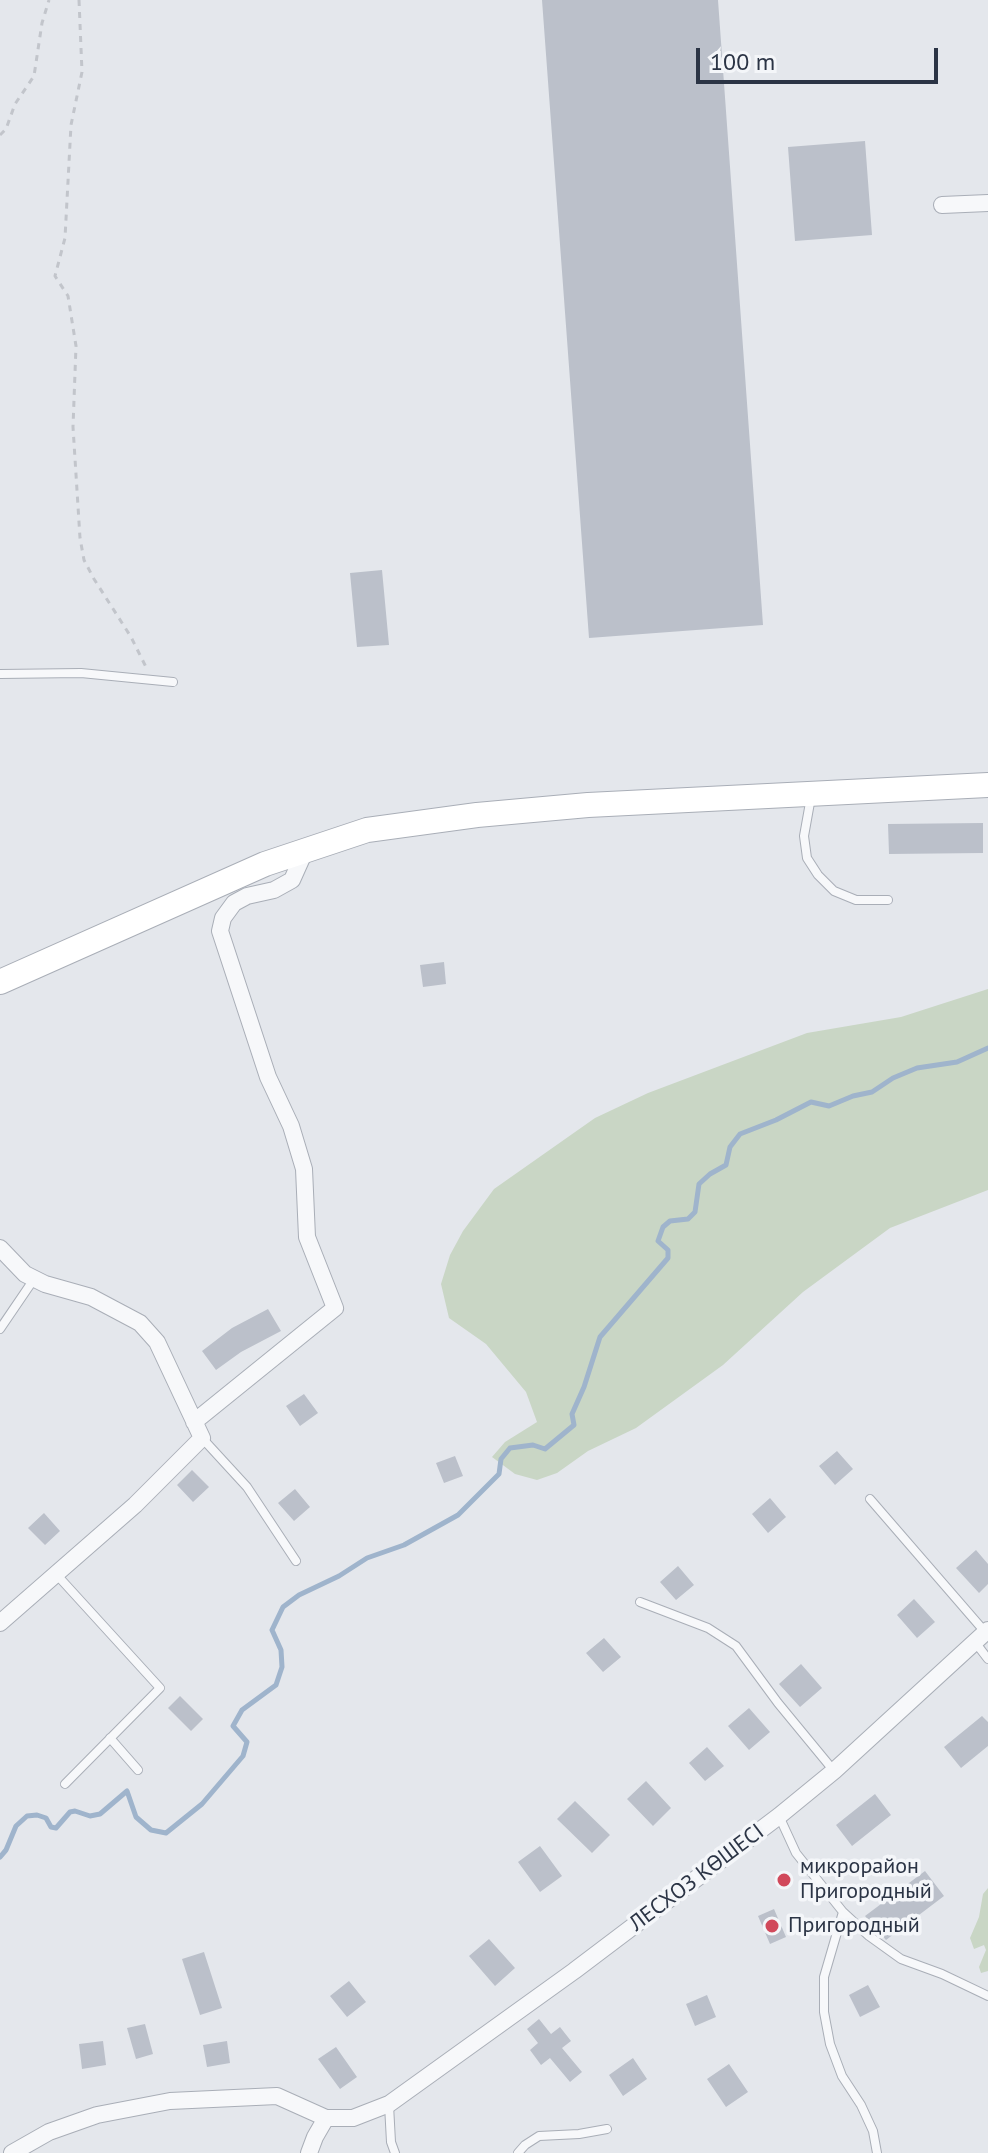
<!DOCTYPE html>
<html>
<head>
<meta charset="utf-8">
<style>
  body { margin:0 }
  #map { position:relative; width:988px; height:2153px; overflow:hidden; background:#e4e7ec; font-family:"PT Sans",sans-serif }
  canvas { display:block }
  .scale { position:absolute; left:696px; top:48px; width:242px; height:36px; box-sizing:border-box; border:4px solid #2b3445; border-top:0; padding-left:10px; font-size:24px; line-height:28px; white-space:nowrap; color:#2b3445; -webkit-text-stroke:6px #f4f6f9; paint-order:stroke }
</style>
</head>
<body>
<div id="map">
<canvas width="988" height="2153"></canvas>
<div class="scale">100 m</div>
</div>
<script>
const context = document.querySelector('canvas').getContext('2d');
context.lineJoin = 'round';
function fillPath(path, color) {
  context.fillStyle = color;
  context.fill(path, 'evenodd');
}
function poly(rows) {
  const path = new Path2D();
  for (const r of rows) {
    path.moveTo(r[0], r[1]);
    for (let i = 2; i < r.length; i += 2) path.lineTo(r[i], r[i + 1]);
  }
  return path;
}
function stroke(path, color, width, dash) {
  context.strokeStyle = color;
  context.lineWidth = width;
  context.lineCap = dash ? 'butt' : 'round';
  context.setLineDash(dash || []);
  context.stroke(path);
}
function label(font, color, halo, rows, align = 'center') {
  context.font = font + ' "PT Sans",sans-serif';
  context.lineWidth = 7;
  context.setLineDash([]);
  context.textBaseline = 'middle';
  context.strokeStyle = halo;
  context.fillStyle = color;
  for (const [text, x, y, turn = 0] of rows) {
    context.save();
    context.translate(x, y);
    context.rotate((+turn || 0) * Math.PI / 180);
    context.textAlign = isNaN(turn) ? turn : align;
    if (halo) context.strokeText(text, 0, 0);
    context.fillText(text, 0, 0);
    context.restore();
  }
}
fillPath(poly([
  [988,989,988,1190,890,1228,803,1292,723,1365,636,1428,588,1451,557,1473,537,1480,515,1474,492,1457,505,1442,537,1422,526,1392,486,1344,449,1318,441,1284,450,1255,463,1231,494,1189,595,1118,648,1093,807,1033,901,1017],
  [988,1888,988,1971,981,1973,979,1967,986,1950,984,1945,974,1949,970,1938,979,1917,983,1894]
]), '#c9d6c5');
stroke(poly([
  [0,1857,6,1850,16,1826,27,1816,37,1815,46,1818,51,1827,56,1828,70,1812,75,1811,90,1816,100,1814,127,1791,136,1817,151,1830,166,1833,202,1804,243,1756,247,1742,233,1726,242,1710,276,1685,282,1667,281,1650,272,1630,283,1607,299,1595,339,1576,367,1558,404,1545,458,1515,499,1474,501,1459,510,1448,533,1445,545,1449,574,1425,572,1414,584,1387,600,1337,668,1258,668,1250,658,1241,663,1227,670,1221,688,1219,695,1212,699,1184,710,1174,726,1165,730,1147,740,1134,776,1120,811,1102,829,1106,853,1096,872,1092,893,1078,917,1068,957,1062,988,1048]
]), '#9fb4cc', 5);
fillPath(poly([
  [542,0,718,0,763,625,589,638],
  [865,141,872,235,795,241,788,147],
  [382,570,389,645,357,647,350,573],
  [983,823,983,853,889,854,888,824],
  [444,962,446,984,423,987,420,965],
  [268,1309,281,1331,241,1352,216,1370,202,1351,232,1328],
  [304,1394,318,1413,300,1426,286,1406],
  [837,1451,853,1469,835,1485,819,1466],
  [455,1456,463,1476,444,1483,436,1463],
  [192,1470,209,1487,193,1502,177,1485],
  [295,1489,310,1507,294,1521,278,1503],
  [770,1498,786,1517,768,1533,752,1514],
  [44,1513,60,1531,45,1545,28,1528],
  [976,1550,988,1564,988,1584,979,1593,956,1568],
  [678,1566,694,1585,676,1600,660,1582],
  [914,1599,935,1622,917,1638,897,1615],
  [604,1638,621,1657,603,1672,586,1653],
  [801,1664,822,1688,800,1707,779,1684],
  [180,1696,203,1719,191,1731,168,1708],
  [749,1708,770,1732,749,1750,728,1726],
  [982,1716,988,1722,988,1746,961,1768,944,1747],
  [707,1747,724,1766,705,1781,689,1763],
  [646,1781,671,1808,653,1826,627,1799],
  [875,1794,891,1815,852,1846,836,1825],
  [575,1801,610,1835,592,1853,557,1819],
  [540,1846,562,1876,540,1892,518,1862],
  [925,1871,944,1896,886,1940,865,1916],
  [774,1909,786,1937,770,1944,758,1916],
  [489,1939,515,1968,495,1986,469,1956],
  [204,1952,222,2008,200,2015,182,1959],
  [349,1981,366,2002,347,2017,330,1996],
  [868,1985,880,2007,860,2017,849,1995],
  [707,1995,716,2017,695,2026,686,2004],
  [539,2019,551,2034,560,2027,571,2041,562,2048,582,2072,570,2082,550,2058,541,2065,530,2050,538,2043,527,2029],
  [145,2024,153,2054,136,2059,127,2028],
  [103,2041,106,2065,82,2069,79,2044],
  [227,2041,230,2063,207,2067,203,2045],
  [336,2047,357,2077,340,2089,318,2059],
  [633,2058,647,2079,623,2096,609,2075],
  [729,2064,748,2092,726,2107,707,2079]
]), '#bbc0ca');
const lane = poly([
  [0,674,81,673,173,682],
  [811,797,804,836,807,858,818,875,834,891,856,900,888,900],
  [0,1329,34,1279],
  [202,1438,247,1487,296,1561],
  [870,1499,985,1632],
  [57,1575,160,1688,65,1784],
  [640,1602,708,1628,736,1646,778,1703,834,1771],
  [975,1642,988,1659],
  [110,1738,138,1770],
  [779,1816,796,1853,843,1912,869,1936,901,1959,942,1974,988,1996],
  [843,1912,824,1977,824,2012,830,2044,842,2076,861,2105,873,2131,877,2153],
  [389,2105,391,2142,395,2153],
  [518,2153,525,2145,539,2136,579,2134,607,2129]
]);
const street = poly([
  [942,205,988,203],
  [0,1248,25,1274,45,1284,91,1297,140,1323,157,1342,202,1438,135,1505,0,1623],
  [194,1422,335,1308,307,1237,304,1169,291,1126,268,1077,220,931,223,918,234,903,247,896,274,890,292,880,305,851],
  [12,2153,49,2132,97,2115,170,2101,277,2096,326,2118],
  [309,2153,315,2137,326,2118,353,2118,389,2104,574,1971,779,1816,834,1771,988,1630]
]);
const secondary = poly([
  [0,982,265,864,367,830,477,815,588,805,988,785]
]);
stroke(lane, '#a9aeb7', 10);
stroke(street, '#a9aeb7', 18);
stroke(secondary, '#a9aeb7', 26);
stroke(poly([
  [79,0,82,72,71,125,65,238,55,276,68,296,76,346,73,427,80,538,84,560,94,579,131,637,146,667],
  [0,135,6,129,15,104,34,76,42,23,49,0]
]), '#c2c5cb', 3, [6, 6]);
stroke(lane, '#f7f8fa', 8);
stroke(street, '#f7f8fa', 16);
stroke(secondary, '#fff', 24);
for (const [x, y, r, color] of [
  [784,1880,8,"#d1495b"],
  [772,1926,8,"#d1495b"]
]) {
  const dot = new Path2D();
  dot.arc(x, y, r, 0, 2 * Math.PI);
  context.fillStyle = color;
  context.fill(dot);
  stroke(dot, '#f4f6f9', 3);
}
label('22px', '#2b3445', '#f4f6f9', [
  ["микрорайон",800,1867],
  ["Пригородный",800,1892],
  ["Пригородный",788,1926]
], 'left');
label('22px', '#2b3445', '#f4f6f9', [
  ["ЛЕСХОЗ КӨШЕСІ",697,1878,-37]
]);
</script>
</body>
</html>
